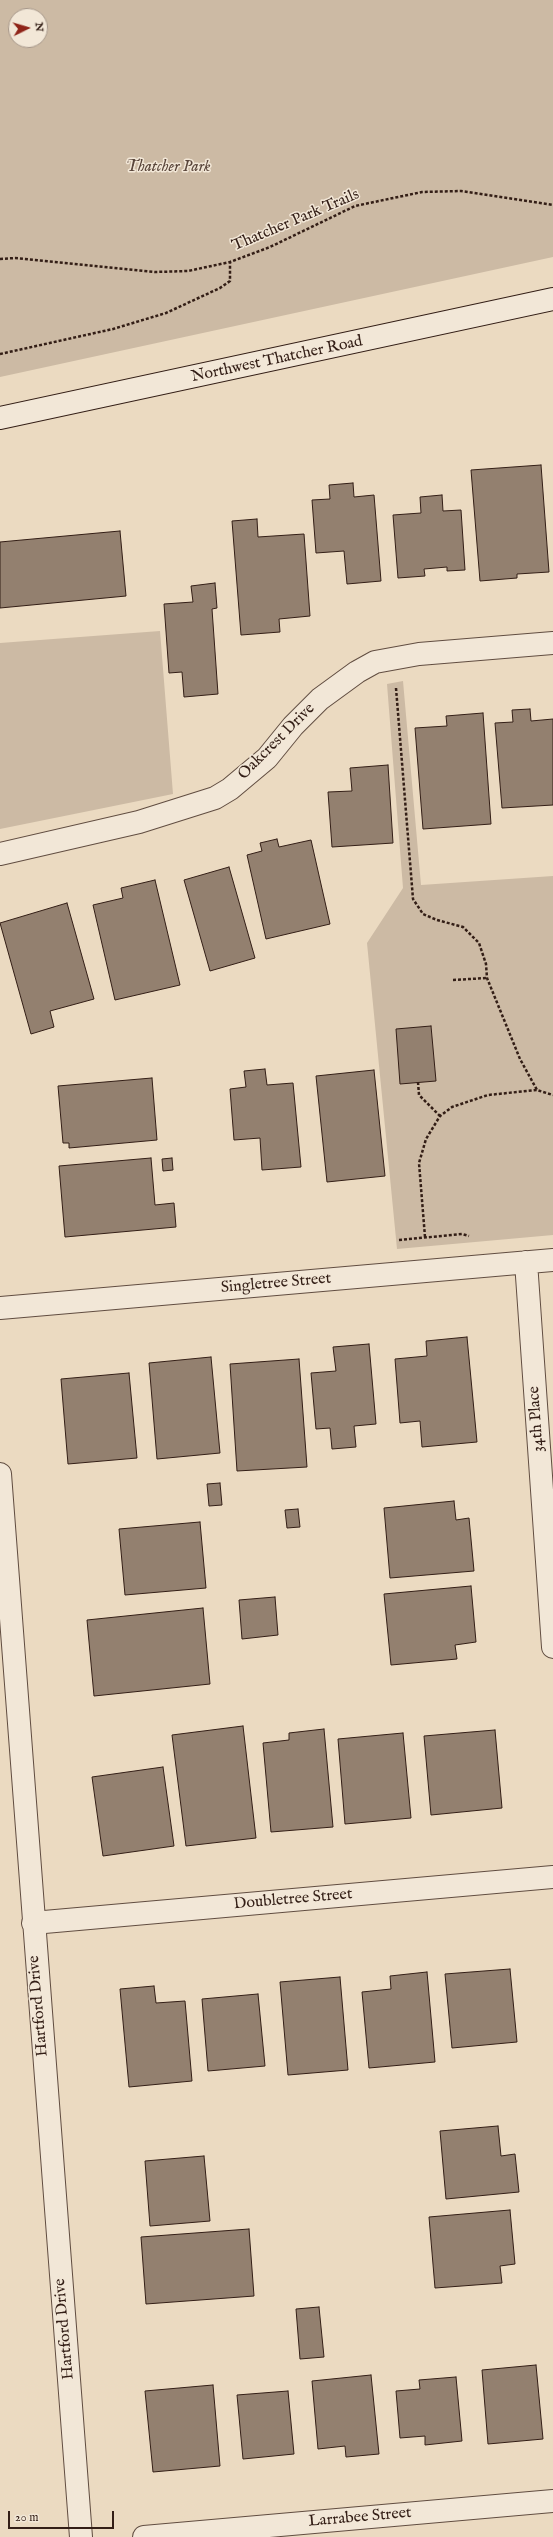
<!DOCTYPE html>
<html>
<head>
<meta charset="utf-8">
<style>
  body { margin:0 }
  #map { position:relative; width:553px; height:2537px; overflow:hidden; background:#ebdac1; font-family:"IM FELL English",serif }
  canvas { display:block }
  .north { position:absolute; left:8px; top:8px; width:40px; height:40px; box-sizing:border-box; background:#f2e7d7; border:1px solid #a6978a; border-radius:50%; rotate:85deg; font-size:11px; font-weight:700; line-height:16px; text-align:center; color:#331e16 }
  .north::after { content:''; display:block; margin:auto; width:14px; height:18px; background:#8f2418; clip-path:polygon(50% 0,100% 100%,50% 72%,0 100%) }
  .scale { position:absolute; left:8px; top:2511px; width:106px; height:18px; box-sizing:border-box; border:2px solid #331e16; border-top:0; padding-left:5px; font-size:12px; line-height:14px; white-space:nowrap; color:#331e16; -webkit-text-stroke:3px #f2e7d7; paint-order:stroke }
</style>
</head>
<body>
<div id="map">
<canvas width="553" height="2537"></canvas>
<div class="north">N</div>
<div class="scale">20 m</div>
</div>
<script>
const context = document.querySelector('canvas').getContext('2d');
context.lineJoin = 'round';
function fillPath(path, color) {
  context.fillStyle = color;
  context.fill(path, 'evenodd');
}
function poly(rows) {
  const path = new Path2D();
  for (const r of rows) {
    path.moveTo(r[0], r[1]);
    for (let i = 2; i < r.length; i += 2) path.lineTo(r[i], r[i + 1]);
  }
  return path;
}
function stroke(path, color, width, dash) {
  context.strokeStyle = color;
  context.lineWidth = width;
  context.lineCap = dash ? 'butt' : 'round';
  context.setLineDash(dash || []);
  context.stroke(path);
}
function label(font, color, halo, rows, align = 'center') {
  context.font = font + ' "IM FELL English",serif';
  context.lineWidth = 3;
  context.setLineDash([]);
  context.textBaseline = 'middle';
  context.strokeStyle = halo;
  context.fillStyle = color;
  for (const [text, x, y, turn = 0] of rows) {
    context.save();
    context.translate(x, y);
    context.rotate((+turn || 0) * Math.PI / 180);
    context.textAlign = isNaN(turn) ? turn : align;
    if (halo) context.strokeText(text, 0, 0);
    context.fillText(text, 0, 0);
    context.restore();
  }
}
fillPath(poly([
  [0,0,553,0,553,257,0,377],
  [16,16,40,16,40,40,16,40],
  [160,631,173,794,0,829,0,643],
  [403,681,421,885,553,876,553,1235,397,1249,367,943,403,888,387,684]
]), '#ccbaa4');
const building = poly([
  [541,465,549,572,517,574,517,578,480,581,471,470,541,465],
  [353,483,354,497,374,495,381,581,347,584,344,551,316,553,312,500,330,499,329,485,353,483],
  [442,495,443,511,461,510,465,570,447,571,447,567,424,569,425,576,398,578,393,515,421,513,420,497,442,495],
  [257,519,258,537,304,534,310,616,279,619,280,632,241,635,232,521,257,519],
  [120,531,126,596,0,608,0,542,120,531],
  [215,583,217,608,212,609,218,694,184,697,182,672,169,673,164,604,193,602,191,586,215,583],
  [530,709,531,721,553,719,553,805,502,808,495,723,513,722,512,710,530,709],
  [483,713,491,824,423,829,415,728,447,726,446,716,483,713],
  [388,765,393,843,332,847,328,792,352,791,350,768,388,765],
  [277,839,279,847,311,840,330,924,266,939,247,855,262,851,260,843,277,839],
  [229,867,255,958,210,971,184,880,229,867],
  [155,880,180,985,115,1000,93,905,123,898,121,888,155,880],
  [67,903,94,999,50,1011,54,1027,31,1034,0,923,67,903],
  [431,1026,436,1081,400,1084,396,1029,431,1026],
  [265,1069,267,1085,293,1083,301,1167,262,1170,260,1138,234,1140,230,1089,246,1087,244,1071,265,1069],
  [374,1070,385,1176,327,1182,316,1076,374,1070],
  [152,1078,157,1140,69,1148,69,1143,63,1143,58,1086,152,1078],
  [151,1158,155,1205,174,1203,176,1227,65,1237,59,1166,151,1158],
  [172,1158,173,1170,163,1171,162,1159,172,1158],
  [467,1337,477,1442,422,1447,420,1421,400,1423,395,1359,427,1356,426,1341,467,1337],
  [369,1344,376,1424,354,1426,356,1447,332,1449,330,1428,316,1429,311,1373,336,1371,333,1347,369,1344],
  [211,1357,220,1453,157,1459,149,1363,211,1357],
  [299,1359,307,1467,237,1471,230,1364,299,1359],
  [129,1373,137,1458,68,1464,61,1379,129,1373],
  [220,1483,222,1505,209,1506,207,1484,220,1483],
  [454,1501,456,1520,469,1518,474,1571,390,1578,384,1508,454,1501],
  [298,1509,300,1527,287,1528,285,1510,298,1509],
  [200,1522,206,1588,125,1595,119,1529,200,1522],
  [471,1586,476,1642,455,1645,457,1659,391,1665,384,1594,471,1586],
  [275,1597,278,1635,242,1639,239,1600,275,1597],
  [203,1608,210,1684,94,1696,87,1620,203,1608],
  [243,1726,256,1838,186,1846,172,1735,243,1726],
  [324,1729,333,1827,271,1832,263,1743,289,1740,289,1733,324,1729],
  [495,1730,502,1808,431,1815,424,1736,495,1730],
  [403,1733,411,1818,345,1824,338,1739,403,1733],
  [163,1767,174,1846,103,1856,92,1777,163,1767],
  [510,1969,517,2042,452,2048,445,1974,510,1969],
  [427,1972,435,2062,369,2068,362,1992,391,1989,390,1976,427,1972],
  [340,1977,348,2070,288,2075,280,1982,340,1977],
  [154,1986,156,2003,185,2001,192,2081,129,2087,120,1989,154,1986],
  [258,1994,265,2066,208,2071,202,1999,258,1994],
  [498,2126,501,2156,515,2154,519,2192,446,2199,440,2131,498,2126],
  [204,2156,210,2221,150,2226,145,2161,204,2156],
  [510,2210,515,2264,500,2266,502,2283,435,2288,429,2217,510,2210],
  [249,2229,254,2296,146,2304,141,2237,249,2229],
  [319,2307,324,2357,300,2359,296,2309,319,2307],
  [536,2365,543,2439,488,2444,482,2370,536,2365],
  [371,2375,379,2454,346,2457,345,2446,318,2449,312,2381,371,2375],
  [456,2377,462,2441,425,2445,425,2436,400,2438,396,2391,420,2389,419,2380,456,2377],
  [213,2385,220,2466,153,2472,145,2391,213,2385],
  [288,2391,294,2454,243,2459,237,2395,288,2391]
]);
fillPath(building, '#93806f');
stroke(building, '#331e16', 1);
const street = poly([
  [0,854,139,822,215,798,230,789,267,758,293,726,320,699,357,672,375,662,419,654,553,643],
  [526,1262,553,1647],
  [0,1308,553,1260],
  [0,1474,81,2537],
  [33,1923,553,1877],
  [144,2537,553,2501]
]);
const secondary = poly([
  [0,418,553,299]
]);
stroke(street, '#614d41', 24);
stroke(secondary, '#331e16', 24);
stroke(poly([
  [0,259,15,258,155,272,188,271,230,262,270,247,355,206,422,192,461,191,553,205],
  [0,354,113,329,166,313,220,288,230,281,230,262],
  [396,688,413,899,423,914,437,920,463,927,479,943,486,964,487,978,520,1059,537,1090,553,1095],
  [453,980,487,978],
  [418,1082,419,1095,440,1116],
  [425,1237,419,1163,426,1139,440,1116,452,1107,488,1095,537,1090],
  [399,1240,462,1234,469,1236]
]), '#331e16', 2.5, [3, 2]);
stroke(street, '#f2e7d7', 22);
stroke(secondary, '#f2e7d7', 22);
label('italic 16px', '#59453a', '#f2e7d7', [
  ["Thatcher Park",168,168]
]);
label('16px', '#331e16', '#f2e7d7', [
  ["Thatcher Park Trails",296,221,-23],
  ["Northwest Thatcher Road",277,360,-12],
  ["Oakcrest Drive",277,742,-45],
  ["Singletree Street",276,1284,-5],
  ["34th Place",537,1419,-94],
  ["Doubletree Street",293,1900,-5],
  ["Hartford Drive",39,2006,-95],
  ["Hartford Drive",65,2329,-95],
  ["Larrabee Street",360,2518,-5]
]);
</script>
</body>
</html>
